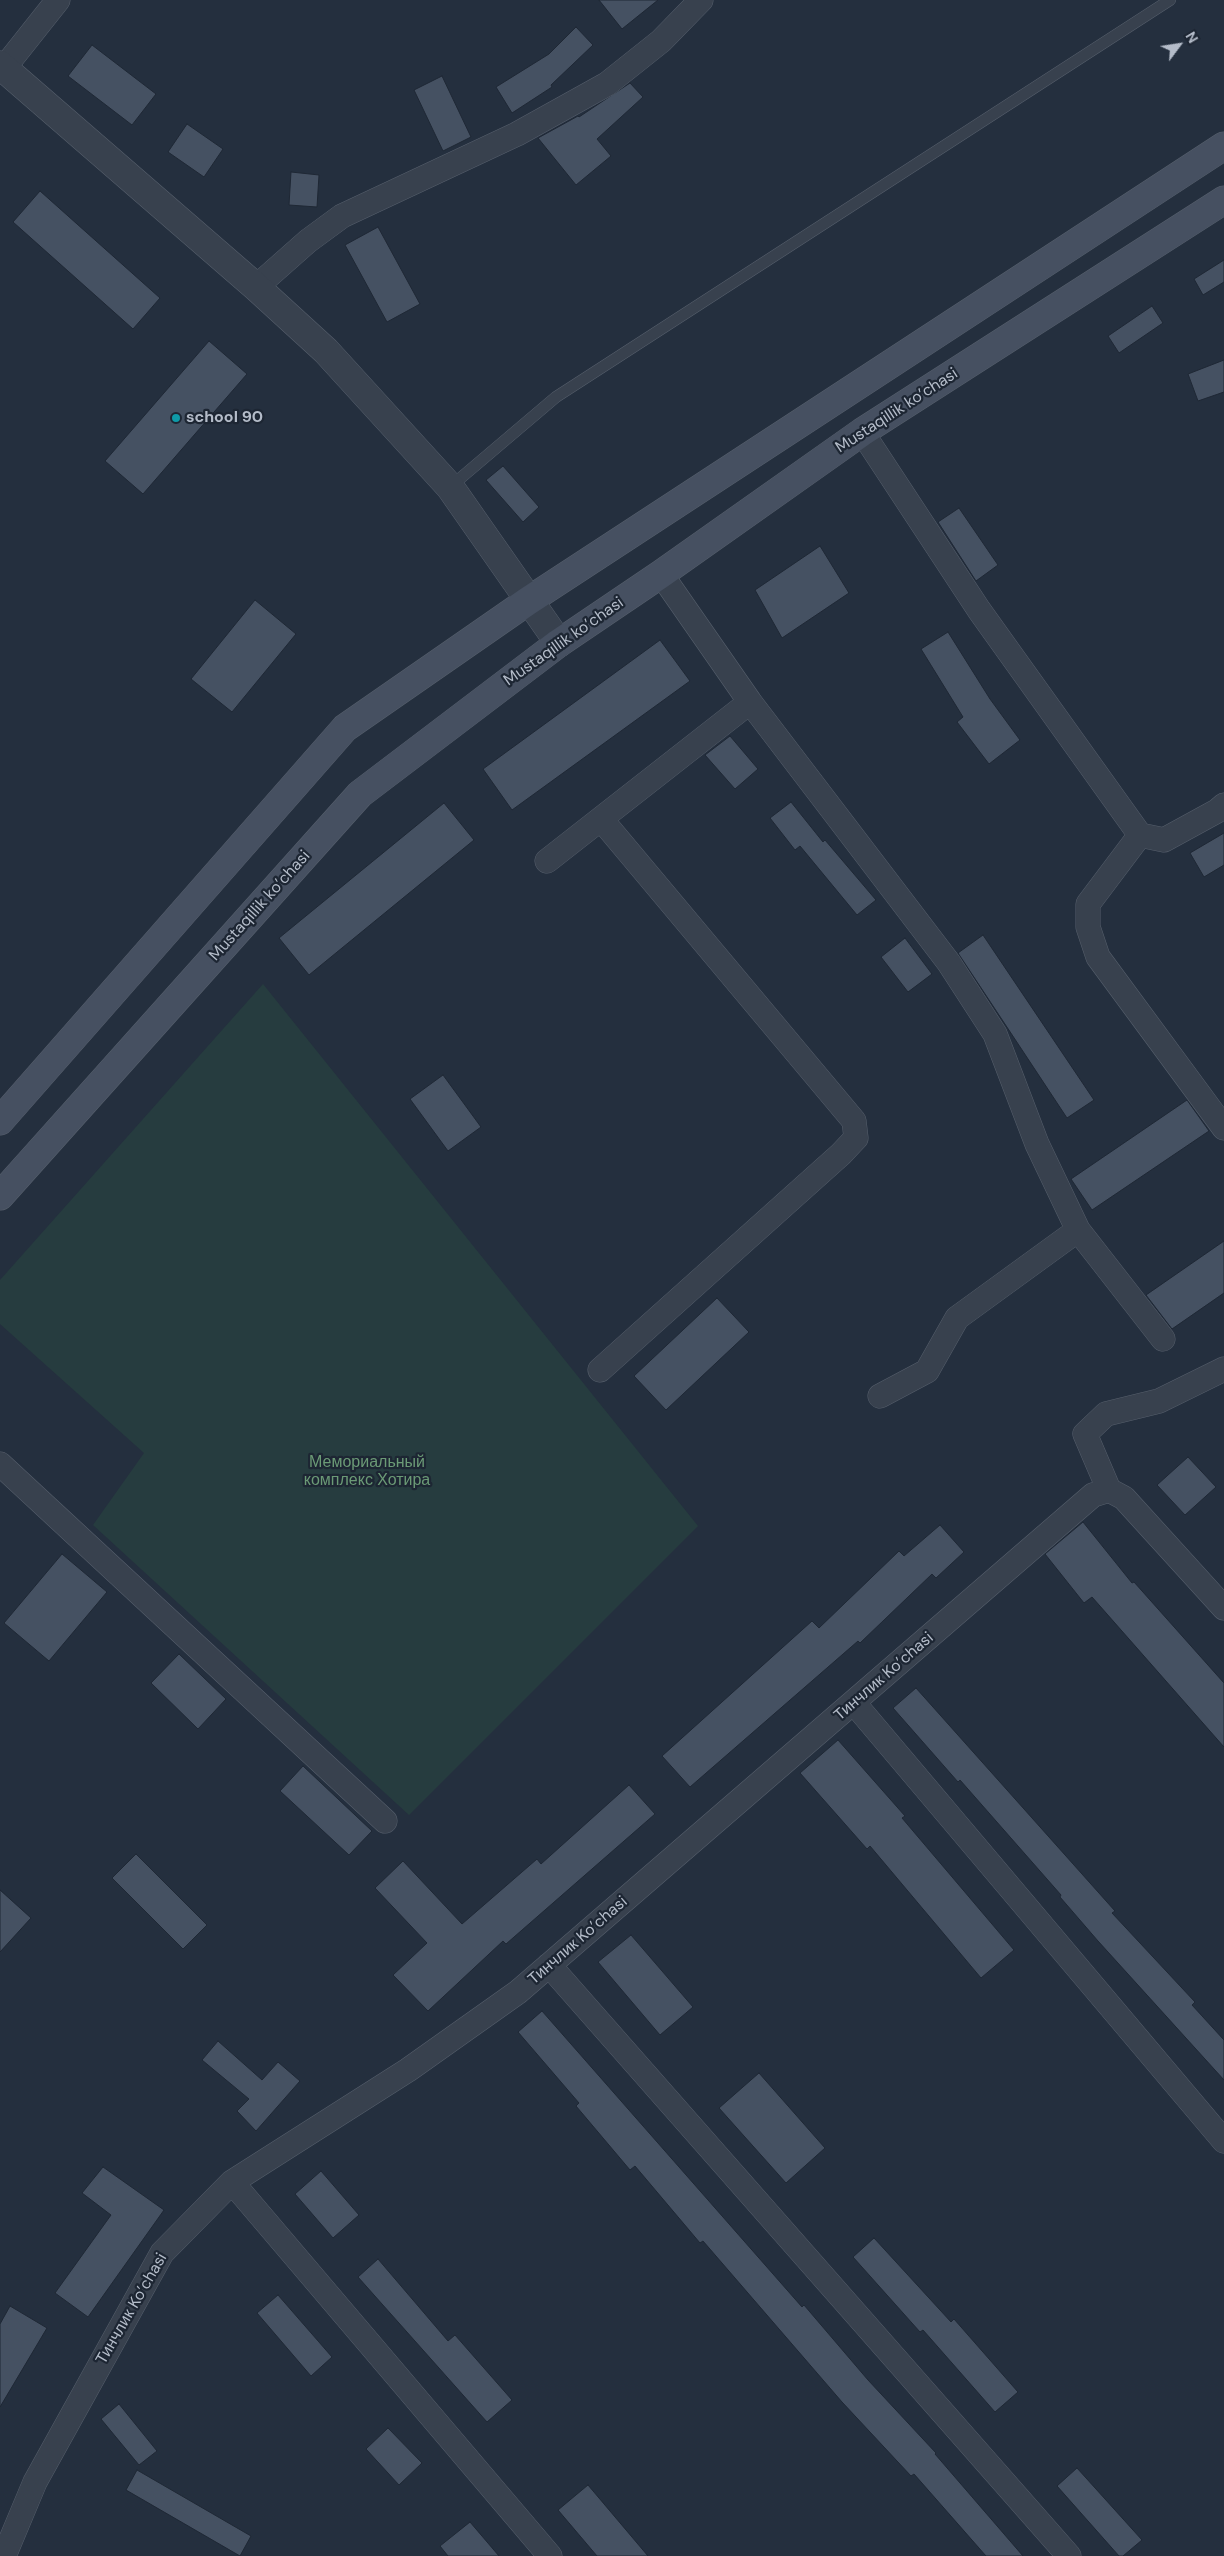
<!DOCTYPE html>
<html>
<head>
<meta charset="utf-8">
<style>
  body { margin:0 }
  #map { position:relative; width:1224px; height:2556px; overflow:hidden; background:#242f3e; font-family:"DM Sans",sans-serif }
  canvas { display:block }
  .north { position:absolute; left:1154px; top:20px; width:50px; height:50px; -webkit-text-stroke:4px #1d2633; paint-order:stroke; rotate:59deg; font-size:14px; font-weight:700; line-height:20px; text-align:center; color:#b4bcc9 }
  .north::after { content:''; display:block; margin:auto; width:18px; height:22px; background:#b4bcc9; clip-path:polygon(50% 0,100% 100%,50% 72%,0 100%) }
</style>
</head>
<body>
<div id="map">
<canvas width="1224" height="2556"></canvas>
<div class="north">N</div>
</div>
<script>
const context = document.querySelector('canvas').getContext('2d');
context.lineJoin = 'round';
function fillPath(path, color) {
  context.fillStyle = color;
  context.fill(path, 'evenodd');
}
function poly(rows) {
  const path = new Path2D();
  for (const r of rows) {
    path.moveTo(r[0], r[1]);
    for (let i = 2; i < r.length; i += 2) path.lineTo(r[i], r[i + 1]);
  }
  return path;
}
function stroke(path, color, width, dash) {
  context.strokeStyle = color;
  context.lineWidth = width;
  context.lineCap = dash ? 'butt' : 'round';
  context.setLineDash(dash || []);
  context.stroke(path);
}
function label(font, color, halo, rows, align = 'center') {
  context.font = font + ' "DM Sans",sans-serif';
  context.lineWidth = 4.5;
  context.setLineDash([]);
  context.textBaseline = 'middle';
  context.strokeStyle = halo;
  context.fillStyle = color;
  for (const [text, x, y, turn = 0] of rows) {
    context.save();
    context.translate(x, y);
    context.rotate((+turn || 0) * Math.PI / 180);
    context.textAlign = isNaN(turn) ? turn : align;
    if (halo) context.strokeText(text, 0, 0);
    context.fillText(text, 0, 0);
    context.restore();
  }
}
fillPath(poly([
  [263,984,698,1526,409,1815,93,1525,144,1453,0,1324,0,1280]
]), '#263c3f');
const building = poly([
  [599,0,658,0,622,29,599,0],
  [576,27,593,45,551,85,552,87,512,113,496,87,549,54,576,27],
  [92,45,156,94,132,125,68,76,92,45],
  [442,76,471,137,443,151,414,90,442,76],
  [630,83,643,97,597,139,611,156,576,185,538,138,578,116,579,117,630,83],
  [187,124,223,149,204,177,168,152,187,124],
  [291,172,319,175,317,207,289,205,291,172],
  [40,191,160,298,133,329,13,222,40,191],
  [378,227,420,304,387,322,345,245,378,227],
  [1224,260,1224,282,1203,295,1194,279,1224,260],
  [1152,306,1163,323,1119,353,1108,336,1152,306],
  [209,341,247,374,143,494,105,461,209,341],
  [1224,360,1224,392,1198,401,1188,374,1224,360],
  [503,466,539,507,523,522,486,480,503,466],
  [959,508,998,565,976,581,938,522,959,508],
  [820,546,849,593,782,638,755,590,820,546],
  [255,600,296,634,232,712,191,679,255,600],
  [948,632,990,699,1020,740,989,764,957,722,963,717,921,649,948,632],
  [660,640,690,681,512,810,483,769,660,640],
  [730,736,758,769,735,789,705,755,730,736],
  [791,802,823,842,825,840,876,900,857,915,800,846,795,850,770,818,791,802],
  [444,803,474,840,309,975,279,938,444,803],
  [1224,833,1224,865,1204,877,1190,853,1224,833],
  [983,935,1094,1100,1067,1118,958,953,983,935],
  [905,938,932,974,908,992,881,957,905,938],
  [443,1075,481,1127,448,1151,410,1099,443,1075],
  [1187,1100,1209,1131,1092,1210,1071,1179,1187,1100],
  [1224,1241,1224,1293,1172,1329,1146,1295,1224,1241],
  [717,1298,749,1332,666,1410,634,1376,717,1298],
  [1188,1457,1216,1487,1185,1515,1157,1485,1188,1457],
  [1083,1522,1132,1583,1134,1582,1224,1683,1224,1747,1092,1597,1084,1603,1045,1554,1083,1522],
  [940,1525,964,1552,936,1578,932,1574,860,1643,858,1641,690,1787,662,1756,812,1621,819,1628,899,1551,904,1556,940,1525],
  [62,1554,107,1592,49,1661,4,1623,62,1554],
  [179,1654,226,1699,198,1729,151,1683,179,1654],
  [916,1688,1115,1911,1112,1913,1195,2002,1192,2005,1224,2040,1224,2080,1098,1941,1060,1897,1061,1895,960,1780,958,1782,893,1708,916,1688],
  [838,1740,905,1816,902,1818,1014,1950,981,1978,870,1846,867,1849,800,1773,838,1740],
  [303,1766,372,1831,349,1855,280,1791,303,1766],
  [629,1785,655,1814,506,1944,503,1941,428,2011,393,1975,427,1943,375,1888,403,1861,462,1924,537,1859,541,1864,629,1785],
  [136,1854,207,1925,183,1949,112,1878,136,1854],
  [0,1890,31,1918,0,1952,0,1890],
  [631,1935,693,2007,660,2035,598,1962,631,1935],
  [542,2011,802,2307,804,2305,868,2380,936,2453,935,2454,1023,2556,986,2556,914,2474,911,2476,842,2402,703,2241,700,2243,635,2166,630,2170,576,2106,579,2103,518,2032,542,2011],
  [218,2041,262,2080,278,2062,300,2081,256,2131,237,2111,249,2099,202,2060,218,2041],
  [759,2073,825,2148,786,2183,719,2108,759,2073],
  [103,2167,164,2210,88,2317,55,2293,111,2215,82,2193,103,2167],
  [321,2171,359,2215,333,2238,295,2194,321,2171],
  [874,2238,951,2322,954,2319,1018,2392,995,2412,923,2330,920,2332,853,2257,874,2238],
  [378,2259,448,2341,455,2335,512,2400,487,2422,358,2277,378,2259],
  [278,2295,332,2357,311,2376,257,2313,278,2295],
  [10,2306,47,2328,0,2407,0,2324,10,2306],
  [119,2404,157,2451,139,2465,101,2419,119,2404],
  [388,2428,422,2463,399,2485,366,2449,388,2428],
  [1077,2468,1142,2540,1123,2556,1119,2556,1057,2486,1077,2468],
  [137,2470,251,2536,240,2556,126,2490,137,2470],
  [588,2485,648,2556,597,2556,558,2510,588,2485],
  [470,2522,499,2556,448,2556,440,2546,470,2522]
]);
fillPath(building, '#455162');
stroke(building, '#1f2835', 1);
const service = poly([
  [450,487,556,397,1170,0]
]);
const minor = poly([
  [4,68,58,0],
  [256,287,308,241,342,216,517,134,607,84,661,41,701,0],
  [862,432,979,610,1140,835,1164,840,1217,811,1224,805],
  [661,574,750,702,949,963,995,1034,1037,1144,1078,1230,1163,1339],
  [1140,835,1088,904,1088,927,1098,957,1224,1128],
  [547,861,750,702],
  [600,1370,841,1154,856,1138,854,1121,601,819],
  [880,1396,927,1371,957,1318,1078,1230],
  [0,1464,385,1821],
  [1109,1490,1085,1434,1106,1414,1159,1401,1224,1369],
  [854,1703,1224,2141],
  [549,1965,1069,2556],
  [232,2182,550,2556],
  [4,2556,35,2482,162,2253,232,2182,408,2070,518,1992,1093,1495,1109,1490,1124,1498,1224,1608]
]);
const tertiary = poly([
  [0,65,256,287,326,351,450,487,559,643]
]);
const secondary = poly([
  [0,1121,345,728,528,601,1224,146],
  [0,1196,360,794,559,643,661,574,862,432,1224,200]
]);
stroke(service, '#565f6c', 12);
stroke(minor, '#565f6c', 25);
stroke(tertiary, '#565f6c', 29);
stroke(secondary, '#565f6c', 29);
stroke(service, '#38414e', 11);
stroke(minor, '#38414e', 24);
stroke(tertiary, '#38414e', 28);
stroke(secondary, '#465061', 28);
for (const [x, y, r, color] of [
  [176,418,5,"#0f9aa8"]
]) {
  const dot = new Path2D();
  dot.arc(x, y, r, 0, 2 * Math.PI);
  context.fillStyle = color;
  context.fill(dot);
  stroke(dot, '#1d2633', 2);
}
label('16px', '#b4bcc9', '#1d2633', [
  ["Mustaqillik ko’chasi",897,411,-33],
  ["Mustaqillik ko’chasi",564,642,-35],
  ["Mustaqillik ko’chasi",260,906,-48],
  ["Тинчлик Ko’chasi",884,1677,-41],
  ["Тинчлик Ko’chasi",578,1941,-41],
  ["Тинчлик Ko’chasi",132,2309,-60]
]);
label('bold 16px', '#b4bcc9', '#1d2633', [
  ["school 90",186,418]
], 'left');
label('16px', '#6b9a76', '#1d2633', [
  ["Мемориальный",367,1463],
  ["комплекс Хотира",367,1481]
]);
</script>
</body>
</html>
